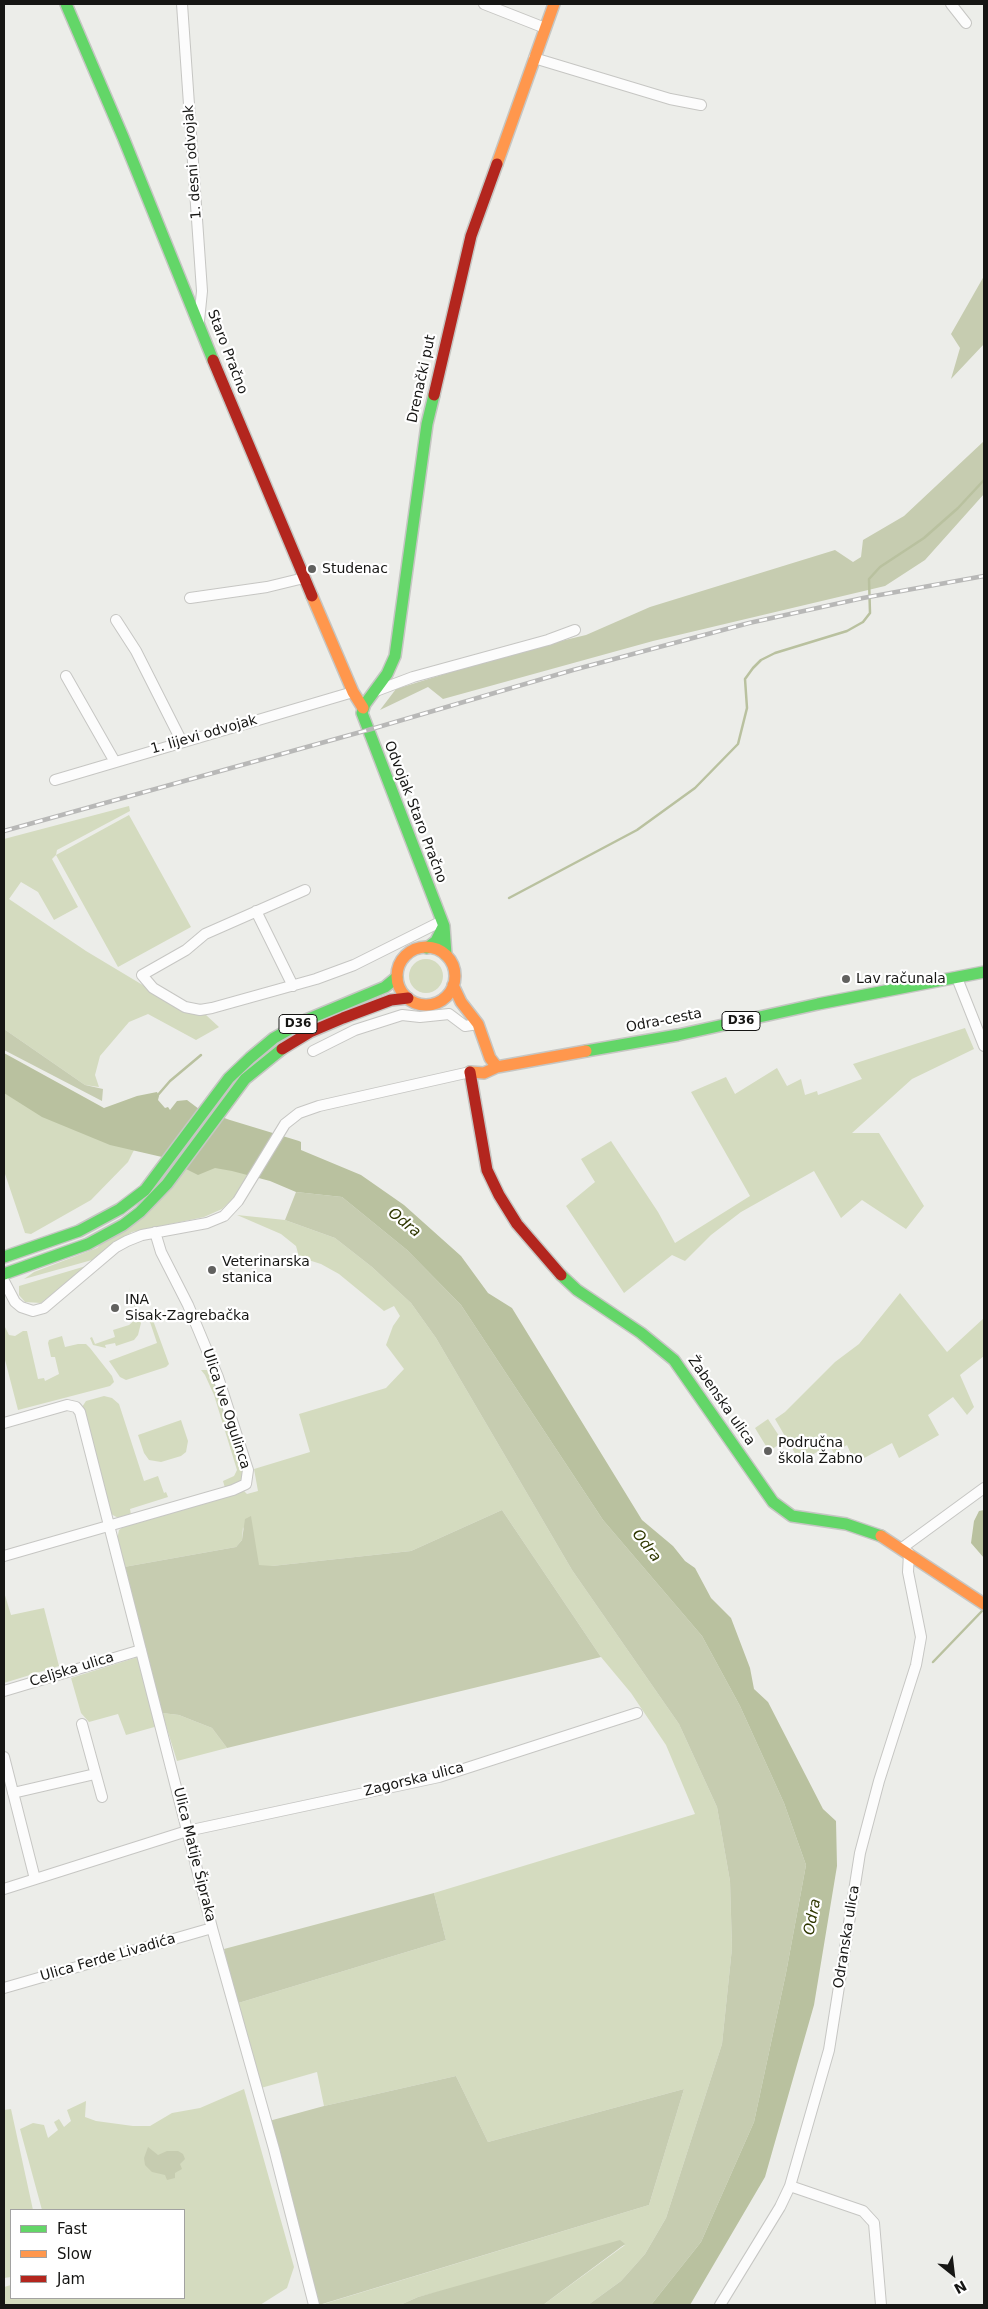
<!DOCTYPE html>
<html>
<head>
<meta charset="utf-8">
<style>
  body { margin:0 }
  #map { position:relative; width:988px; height:2309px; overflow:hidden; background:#ecede9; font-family:"DejaVu Sans",sans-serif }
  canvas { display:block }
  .frame { position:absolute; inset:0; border:5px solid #161614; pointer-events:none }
  .legend { position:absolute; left:10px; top:2209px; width:175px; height:90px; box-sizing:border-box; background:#fff; border:1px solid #a2a2a1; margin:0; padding:6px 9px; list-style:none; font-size:15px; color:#161614 }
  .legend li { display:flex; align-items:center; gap:10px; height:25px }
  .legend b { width:25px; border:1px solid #a2a2a1 }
  .north { position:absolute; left:928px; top:2249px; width:50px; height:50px; -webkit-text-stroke:4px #fff; paint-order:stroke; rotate:151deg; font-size:14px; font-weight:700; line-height:20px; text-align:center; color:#161614 }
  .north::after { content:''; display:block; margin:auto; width:18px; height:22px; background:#161614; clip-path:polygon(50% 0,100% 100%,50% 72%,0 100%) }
</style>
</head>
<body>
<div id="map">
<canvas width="988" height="2309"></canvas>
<div class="frame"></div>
<ul class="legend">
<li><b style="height:6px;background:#63d668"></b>Fast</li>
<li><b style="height:6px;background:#ff974d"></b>Slow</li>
<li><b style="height:6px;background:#b3261e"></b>Jam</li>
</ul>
<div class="north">N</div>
</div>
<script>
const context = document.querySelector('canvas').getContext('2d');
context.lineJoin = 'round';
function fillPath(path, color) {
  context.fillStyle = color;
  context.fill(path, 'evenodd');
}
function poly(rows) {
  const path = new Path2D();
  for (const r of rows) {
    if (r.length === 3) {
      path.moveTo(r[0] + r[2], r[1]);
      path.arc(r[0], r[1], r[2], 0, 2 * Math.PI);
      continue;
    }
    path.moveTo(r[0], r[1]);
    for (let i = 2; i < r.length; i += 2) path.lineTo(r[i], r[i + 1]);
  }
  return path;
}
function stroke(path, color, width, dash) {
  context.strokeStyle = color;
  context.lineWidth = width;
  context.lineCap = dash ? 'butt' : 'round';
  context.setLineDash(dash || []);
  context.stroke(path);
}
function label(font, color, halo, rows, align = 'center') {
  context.font = font + ' "DejaVu Sans",sans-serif';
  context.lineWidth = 4.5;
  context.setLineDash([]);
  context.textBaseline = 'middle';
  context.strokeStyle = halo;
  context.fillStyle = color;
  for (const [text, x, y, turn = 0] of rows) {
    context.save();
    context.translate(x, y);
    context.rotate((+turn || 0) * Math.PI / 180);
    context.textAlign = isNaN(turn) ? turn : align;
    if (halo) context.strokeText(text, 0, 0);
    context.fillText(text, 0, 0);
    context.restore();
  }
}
fillPath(poly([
  [129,806,130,811,57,850,56,855,129,815,191,927,118,967,56,855,52,859,78,907,54,920,38,892,21,882,9,899,86,951,186,1011,206,1015,219,1027,196,1040,148,1014,129,1022,100,1056,95,1075,99,1087,85,1085,4,1029,4,839],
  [426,976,17],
  [965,1028,974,1049,912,1079,852,1133,879,1133,924,1206,906,1229,862,1200,841,1218,814,1171,741,1212,711,1235,685,1261,672,1255,624,1293,566,1206,595,1182,581,1159,611,1141,658,1212,675,1243,750,1196,691,1092,726,1077,735,1094,777,1068,787,1086,801,1079,805,1095,817,1091,818,1095,862,1079,853,1064],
  [4,1090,137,1144,128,1162,91,1200,31,1234,25,1233,4,1171],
  [199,1153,253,1167,235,1197,222,1209,204,1217,132,1232,109,1246,92,1260,24,1279,34,1272,97,1248],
  [237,1215,285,1220,335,1238,372,1267,411,1303,436,1338,572,1570,679,1724,717,1807,730,1881,732,1948,722,2044,666,2218,645,2254,621,2281,588,2305,543,2305,625,2245,418,2297,400,2305,320,2305,649,2205,684,2089,488,2142,456,2076,324,2106,317,2072,261,2088,235,2004,446,1940,434,1893,695,1814,666,1745,631,1693,601,1657,502,1510,411,1551,272,1566,259,1566,243,1527,242,1540,236,1547,124,1567,117,1540,119,1530,123,1527,244,1491,247,1494,258,1491,254,1469,310,1452,299,1414,386,1388,404,1369,386,1345,393,1326,400,1316,394,1306,384,1311,339,1274,321,1264,299,1257,296,1246,281,1234],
  [86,1266,41,1303,25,1302,19,1295,19,1286],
  [129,1287,141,1323,138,1335,134,1340,116,1346,115,1343,105,1345,106,1348,93,1345,90,1338,92,1337,95,1344,115,1337,113,1330,129,1325,136,1319,137,1315],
  [900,1293,947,1352,984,1318,984,1356,960,1375,974,1407,967,1415,953,1397,928,1415,939,1435,899,1458,892,1443,855,1463,847,1445,834,1453,829,1445,800,1462,775,1419,785,1412,835,1362,859,1344],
  [149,1319,154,1323,169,1364,166,1367,126,1380,120,1377,109,1361,157,1343],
  [4,1325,9,1335,15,1336,23,1331,27,1331,38,1379,44,1378,45,1381,59,1374,55,1357,51,1357,48,1343,49,1340,62,1336,65,1347,78,1344,86,1344,90,1348,112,1376,114,1382,110,1386,18,1410,4,1356],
  [201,1370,207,1370,215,1384,242,1469,242,1477,239,1483,225,1488,223,1481,234,1476,237,1470,214,1395,205,1375],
  [104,1396,112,1398,119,1404,144,1481,158,1476,164,1493,166,1492,168,1497,130,1509,131,1515,120,1519,111,1514,82,1407,86,1401],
  [768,1419,783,1442,769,1451,755,1428],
  [181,1420,188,1441,186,1452,181,1456,161,1462,149,1460,144,1453,138,1435],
  [4,1592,11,1615,44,1608,59,1666,4,1683],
  [138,1657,141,1660,158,1726,126,1735,118,1714,89,1722,81,1713,71,1678],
  [162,1713,179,1715,212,1728,227,1748,177,1761],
  [244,2089,294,2267,287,2288,260,2305,4,2305,4,2287,11,2285,11,2298,184,2298,184,2210,42,2210,20,2129,33,2123,44,2125,48,2138,58,2130,54,2122,59,2119,64,2127,71,2121,67,2110,86,2101,85,2117,96,2121,133,2126,150,2126,172,2113,200,2108],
  [11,2109,33,2210,11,2210,11,2277,4,2278,4,2110]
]), '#d4dbbf');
fillPath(poly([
  [984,276,984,344,951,379,960,348,951,334],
  [984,441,984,494,925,560,885,586,653,641,443,699,428,687,380,710,396,689,519,651,586,635,650,607,835,550,853,562,861,557,863,540,904,516],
  [4,1029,85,1085,103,1089,102,1101,4,1050],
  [296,1192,342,1197,407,1250,461,1305,603,1520,702,1636,740,1706,784,1803,806,1865,786,1973,754,2122,701,2242,651,2305,588,2305,621,2281,645,2254,666,2218,722,2044,732,1948,730,1881,717,1807,679,1724,572,1570,436,1338,411,1303,372,1267,335,1238,285,1220],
  [502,1510,601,1657,227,1748,212,1728,179,1715,162,1713,124,1567,236,1547,242,1540,245,1519,251,1516,259,1565,272,1566,411,1551],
  [434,1893,446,1940,235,2004,224,1949],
  [456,2076,488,2142,684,2089,649,2205,319,2305,269,2121,324,2106],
  [148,2147,158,2155,167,2151,178,2151,183,2154,185,2159,180,2164,182,2169,175,2173,175,2178,167,2180,165,2175,152,2172,145,2165,144,2158],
  [620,2240,625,2244,543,2305,400,2305,418,2297]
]), '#c6ccb0');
fillPath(poly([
  [4,1053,104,1108,137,1096,157,1092,159,1096,158,1100,165,1108,168,1107,170,1110,177,1101,187,1100,199,1109,230,1120,299,1141,301,1142,301,1150,361,1175,404,1205,461,1256,488,1293,512,1308,642,1520,673,1546,685,1561,695,1568,711,1598,731,1618,750,1668,754,1689,768,1702,823,1809,836,1821,837,1866,814,2005,765,2177,690,2305,651,2305,701,2242,754,2122,786,1973,806,1865,784,1803,740,1706,702,1636,603,1520,461,1305,407,1250,342,1197,296,1192,270,1181,232,1171,215,1168,198,1175,162,1157,110,1145,42,1117,4,1093],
  [984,1510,984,1558,971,1543,974,1521,979,1511]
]), '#b9c19f');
stroke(poly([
  [509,898,637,830,695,788,738,744,747,708,745,679,753,668,761,660,775,653,847,631,863,622,870,613,869,579,880,567,924,538,958,508,984,480],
  [157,1096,170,1081,201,1055],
  [933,1662,982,1611]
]), '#b9c19f', 2.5);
const street = poly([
  [182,4,202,291,199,321],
  [484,4,545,28],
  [951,4,966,23],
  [534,58,670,99,701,105],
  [190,598,267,587,304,578],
  [116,620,136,651,182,742],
  [66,676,115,762],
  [376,691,413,677,548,640,575,630],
  [55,780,353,692],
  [305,890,205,934,186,950,142,975,153,988,185,1007,200,1010,212,1008,316,979,354,965,442,921],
  [256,911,293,986],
  [957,978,984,1046],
  [313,1051,355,1030,402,1015,420,1017,449,1014,465,1026,478,1024],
  [4,1281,15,1302,21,1307,33,1311,44,1308,116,1247,127,1241,142,1235,207,1223,224,1216,238,1201,285,1124,299,1113,319,1106,470,1072],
  [4,1423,67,1405,76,1407,80,1412,212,1928,274,2149,314,2305],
  [902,1548,984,1488],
  [4,1556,233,1490,246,1484,248,1470,218,1377,188,1305,161,1252,155,1232],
  [4,1691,141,1650],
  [82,1724,102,1797],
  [4,1757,35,1879],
  [13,1793,95,1774],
  [4,1889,187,1831,439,1777,637,1713],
  [4,1988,212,1928],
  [790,2186,863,2211,874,2223,881,2305],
  [720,2305,780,2207,790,2186,829,2050,860,1853,879,1781,916,1665,921,1637,908,1572,909,1553]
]);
const fast = poly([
  [66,4,123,137,213,360],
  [434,395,427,424,395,656,387,674,365,704,362,713,444,926,446,955],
  [427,948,436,941,443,927],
  [586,1051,678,1035,818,1004,984,972],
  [4,1257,79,1231,120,1209,145,1190,229,1078,250,1058,274,1038,306,1020,385,987,397,977],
  [4,1274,88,1244,123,1225,140,1212,167,1184,245,1079,282,1049],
  [561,1275,577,1290,641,1333,674,1360,773,1502,792,1516,846,1524,881,1536]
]);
const slow = poly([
  [497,164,554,4],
  [312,596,353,692,363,708],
  [426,976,29],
  [453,985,461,1002,478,1024,490,1058,497,1067,586,1051],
  [470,1072,484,1073,497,1067],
  [881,1536,984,1604]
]);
const jam = poly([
  [213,360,312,596],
  [434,395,471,236,497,164],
  [282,1049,310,1032,343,1018,391,1000,408,998],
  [470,1072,487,1170,499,1195,517,1224,561,1275]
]);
stroke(street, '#c6c6c3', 12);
stroke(fast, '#c6c6c3', 14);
stroke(slow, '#c6c6c3', 14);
stroke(jam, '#c6c6c3', 14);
stroke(street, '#fcfcfc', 10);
stroke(fast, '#63d668', 11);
stroke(slow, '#ff974d', 11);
stroke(jam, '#b3261e', 11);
const rail = poly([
  [4,831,368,730,573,670,749,623,863,598,984,576]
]);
stroke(rail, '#b8b8b7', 4.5);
stroke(rail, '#fff', 2.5, [8]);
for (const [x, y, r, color] of [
  [312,569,5,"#61615f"],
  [846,979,5,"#61615f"],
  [212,1270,5,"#61615f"],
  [115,1308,5,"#61615f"],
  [768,1451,5,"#61615f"]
]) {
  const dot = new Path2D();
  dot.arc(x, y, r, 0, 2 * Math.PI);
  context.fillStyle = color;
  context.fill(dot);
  stroke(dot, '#fff', 2);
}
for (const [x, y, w] of [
  [741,1021,38],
  [298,1024,38]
]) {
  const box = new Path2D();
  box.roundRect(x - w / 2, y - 9.5, w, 19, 4);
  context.fillStyle = '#fff';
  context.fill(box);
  stroke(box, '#161614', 1);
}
label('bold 12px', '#161614', null, [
  ["D36",741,1021],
  ["D36",298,1024]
]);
label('14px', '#161614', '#fff', [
  ["1. desni odvojak",193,162,-94],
  ["Staro Pračno",227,352,69],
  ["Drenački put",422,379,-78],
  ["1. lijevi odvojak",204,735,-16],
  ["Odvojak Staro Pračno",415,812,69],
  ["Odra-cesta",664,1021,-11],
  ["Žabenska ulica",721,1401,55],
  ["Ulica Ive Ogulinca",226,1409,72],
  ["Celjska ulica",72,1670,-17],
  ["Zagorska ulica",414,1780,-14],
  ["Ulica Matije Šipraka",194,1855,76],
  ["Odranska ulica",847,1937,-81],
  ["Ulica Ferde Livadića",108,1958,-16]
]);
label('14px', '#161614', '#fff', [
  ["Studenac",322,569],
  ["Lav računala",856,979],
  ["Veterinarska",222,1262],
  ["stanica",222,1278],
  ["INA",125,1300],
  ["Sisak-Zagrebačka",125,1316],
  ["Područna",778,1443],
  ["škola Žabno",778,1459]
], 'left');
label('italic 15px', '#2f3700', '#fff', [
  ["Odra",404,1223,39],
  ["Odra",646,1546,52],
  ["Odra",813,1917,-79]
]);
</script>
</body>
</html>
